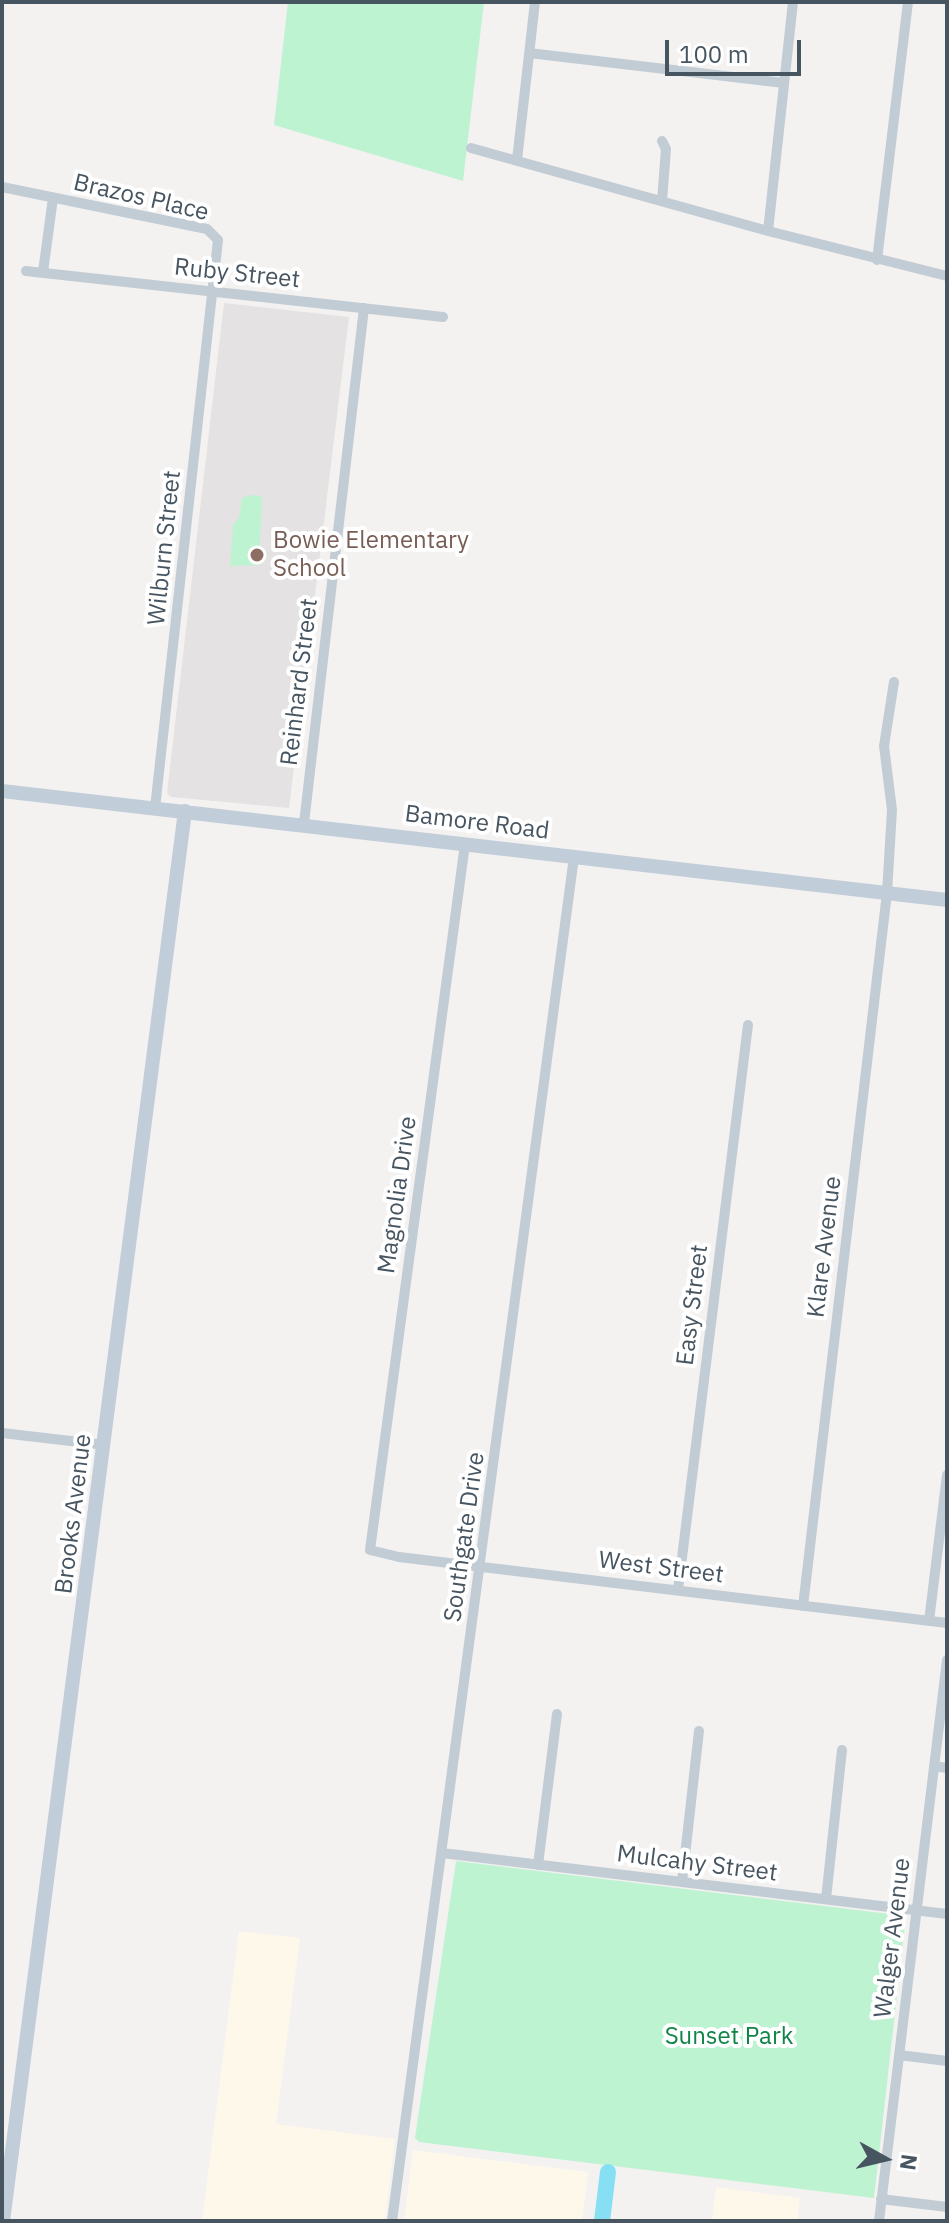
<!DOCTYPE html>
<html>
<head>
<meta charset="utf-8">
<style>
  body { margin:0 }
  #map { position:relative; width:949px; height:2223px; overflow:hidden; background:#f4f1f1; font-family:"IBM Plex Sans",sans-serif }
  canvas { display:block }
  .frame { position:absolute; inset:0; border:4px solid #475561; pointer-events:none }
  .north { position:absolute; left:845px; top:2119px; width:80px; height:80px; -webkit-text-stroke:6px #fff; paint-order:stroke; rotate:98deg; font-size:22px; font-weight:700; line-height:32px; text-align:center; color:#475561 }
  .north::after { content:''; display:block; margin:auto; width:28px; height:36px; background:#475561; clip-path:polygon(50% 0,100% 100%,50% 72%,0 100%) }
  .scale { position:absolute; left:665px; top:40px; width:136px; height:36px; box-sizing:border-box; border:4px solid #475561; border-top:0; padding-left:10px; font-size:24px; line-height:28px; white-space:nowrap; color:#475561; -webkit-text-stroke:6px #fff; paint-order:stroke }
</style>
</head>
<body>
<div id="map">
<canvas width="949" height="2223"></canvas>
<div class="frame"></div>
<div class="north">N</div>
<div class="scale">100 m</div>
</div>
<script>
const context = document.querySelector('canvas').getContext('2d');
context.lineJoin = 'round';
function fillPath(path, color) {
  context.fillStyle = color;
  context.fill(path, 'evenodd');
}
function poly(rows) {
  const path = new Path2D();
  for (const r of rows) {
    path.moveTo(r[0], r[1]);
    for (let i = 2; i < r.length; i += 2) path.lineTo(r[i], r[i + 1]);
  }
  return path;
}
function stroke(path, color, width, dash) {
  context.strokeStyle = color;
  context.lineWidth = width;
  context.lineCap = dash ? 'butt' : 'round';
  context.setLineDash(dash || []);
  context.stroke(path);
}
function label(font, color, halo, rows, align = 'center') {
  context.font = font + ' "IBM Plex Sans",sans-serif';
  context.lineWidth = 8;
  context.setLineDash([]);
  context.textBaseline = 'middle';
  context.strokeStyle = halo;
  context.fillStyle = color;
  for (const [text, x, y, turn = 0] of rows) {
    context.save();
    context.translate(x, y);
    context.rotate((+turn || 0) * Math.PI / 180);
    context.textAlign = isNaN(turn) ? turn : align;
    if (halo) context.strokeText(text, 0, 0);
    context.fillText(text, 0, 0);
    context.restore();
  }
}
fillPath(poly([
  [239,1931,300,1938,276,2124,395,2139,385,2221,202,2221],
  [413,2150,588,2172,582,2221,404,2221],
  [716,2187,800,2198,797,2221,712,2221]
]), '#fef8eb');
fillPath(poly([
  [224,303,349,317,289,808,171,797,167,793]
]), '#e5e2e3');
fillPath(poly([
  [288,2,484,2,463,181,274,125],
  [250,495,262,496,259,565,230,566,233,524,239,518,242,498],
  [456,1861,906,1916,874,2198,419,2142,415,2138]
]), '#bdf3d1');
stroke(poly([
  [602,2221,608,2172]
]), '#87dff4', 16);
stroke(poly([
  [529,53,784,83],
  [471,148,768,231,947,276],
  [517,160,535,2],
  [2,187,207,229,218,240,155,808],
  [662,201,666,149,662,141],
  [768,231,793,2],
  [877,260,908,2],
  [26,271,443,317],
  [43,272,53,198],
  [304,823,364,308],
  [465,844,370,1550,399,1557,947,1623],
  [2,1433,105,1445],
  [678,1590,748,1025],
  [803,1606,887,893,892,810,884,746,894,682],
  [929,1621,947,1475],
  [934,1766,947,1768],
  [442,1853,947,1914],
  [538,1865,557,1714],
  [682,1882,699,1731],
  [826,1899,842,1750],
  [899,2055,947,2061],
  [881,2199,947,2207],
  [392,2221,574,857],
  [879,2221,947,1660]
]), '#c1ccd4', 10);
stroke(poly([
  [2,791,947,900],
  [3,2221,185,811]
]), '#c1cdd9', 14);
for (const [x, y, r, color] of [
  [257,555,8,"#8d6e63"]
]) {
  const dot = new Path2D();
  dot.arc(x, y, r, 0, 2 * Math.PI);
  context.fillStyle = color;
  context.fill(dot);
  stroke(dot, '#fff', 3);
}
label('24px', '#475561', '#fff', [
  ["Brazos Place",141,198,13],
  ["Ruby Street",237,274,6],
  ["Wilburn Street",165,548,-84],
  ["Reinhard Street",300,682,-83],
  ["Bamore Road",477,823,7],
  ["Magnolia Drive",398,1195,-82],
  ["Klare Avenue",825,1247,-83],
  ["Easy Street",693,1305,-83],
  ["Brooks Avenue",74,1514,-83],
  ["Southgate Drive",465,1537,-82],
  ["West Street",661,1568,7],
  ["Mulcahy Street",697,1864,7],
  ["Walger Avenue",893,1938,-83]
]);
label('24px', '#785e54', '#fff', [
  ["Bowie Elementary",273,541],
  ["School",273,569]
], 'left');
label('24px', '#108447', '#fff', [
  ["Sunset Park",729,2037]
]);
</script>
</body>
</html>
